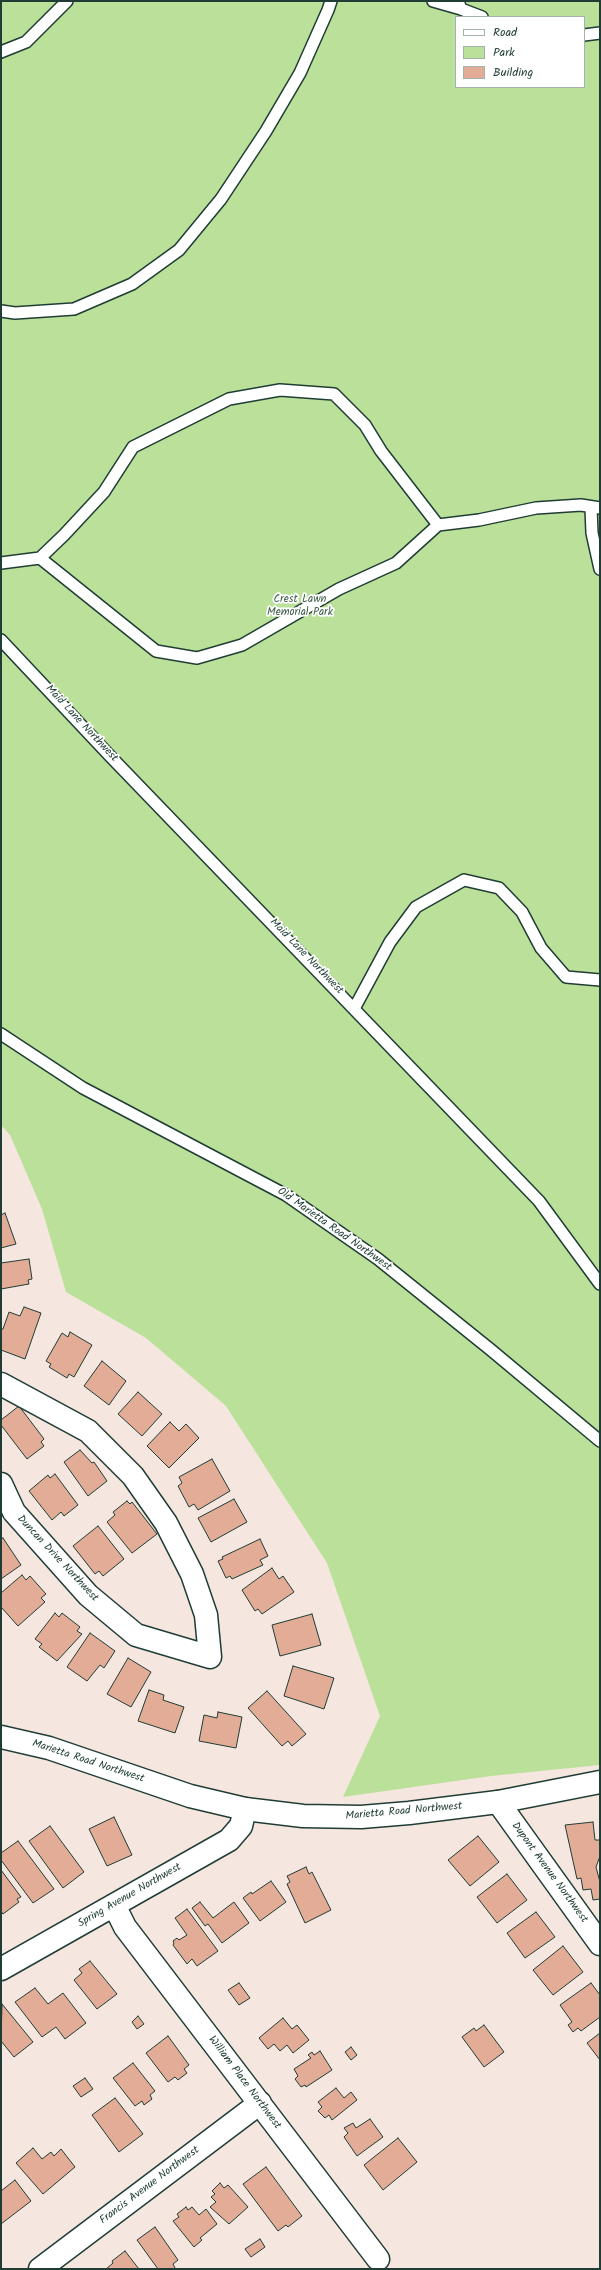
<!DOCTYPE html>
<html>
<head>
<meta charset="utf-8">
<style>
  body { margin:0 }
  #map { position:relative; width:601px; height:2270px; overflow:hidden; background:#f6e6e0; font-family:Kalam,sans-serif }
  canvas { display:block }
  .frame { position:absolute; inset:0; border:2px solid #1f3d34; pointer-events:none }
  .legend { position:absolute; left:455px; top:16px; width:130px; height:72px; box-sizing:border-box; background:#fff; border:1px solid #a5b1ae; margin:0; padding:5px 7px; list-style:none; font-size:12px; color:#1f3d34 }
  .legend li { display:flex; align-items:center; gap:8px; height:20px }
  .legend b { width:20px; border:1px solid #a5b1ae }
</style>
</head>
<body>
<div id="map">
<canvas width="601" height="2270"></canvas>
<div class="frame"></div>
<ul class="legend">
<li><b style="height:5px;background:#fff"></b>Road</li>
<li><b style="height:11px;background:#bbe09a"></b>Park</li>
<li><b style="height:11px;background:#e2ac97"></b>Building</li>
</ul>
</div>
<script>
const context = document.querySelector('canvas').getContext('2d');
context.lineJoin = 'round';
function fillPath(path, color) {
  context.fillStyle = color;
  context.fill(path, 'evenodd');
}
function poly(rows) {
  const path = new Path2D();
  for (const r of rows) {
    path.moveTo(r[0], r[1]);
    for (let i = 2; i < r.length; i += 2) path.lineTo(r[i], r[i + 1]);
  }
  return path;
}
function stroke(path, color, width, dash) {
  context.strokeStyle = color;
  context.lineWidth = width;
  context.lineCap = dash ? 'butt' : 'round';
  context.setLineDash(dash || []);
  context.stroke(path);
}
function label(font, color, halo, rows, align = 'center') {
  context.font = font + ' Kalam,sans-serif';
  context.lineWidth = 3.5;
  context.setLineDash([]);
  context.textBaseline = 'middle';
  context.strokeStyle = halo;
  context.fillStyle = color;
  for (const [text, x, y, turn = 0] of rows) {
    context.save();
    context.translate(x, y);
    context.rotate((+turn || 0) * Math.PI / 180);
    context.textAlign = isNaN(turn) ? turn : align;
    if (halo) context.strokeText(text, 0, 0);
    context.fillText(text, 0, 0);
    context.restore();
  }
}
fillPath(poly([
  [1,1,600,1,600,1765,491,1776,343,1797,380,1716,327,1563,226,1406,146,1338,66,1292,42,1209,10,1135,1,1125],
  [456,17,584,17,584,87,456,87]
]), '#bbe09a');
const building = poly([
  [5,1213,16,1244,1,1248,1,1215,5,1213],
  [29,1259,32,1279,28,1280,29,1284,1,1289,1,1263,29,1259],
  [24,1307,41,1313,25,1359,1,1350,1,1329,3,1329,9,1312,20,1316,24,1307],
  [70,1332,92,1345,74,1377,69,1374,67,1378,49,1367,51,1364,46,1361,62,1333,68,1337,70,1332],
  [102,1361,126,1381,109,1405,84,1386,102,1361],
  [138,1392,162,1414,142,1436,118,1414,138,1392],
  [19,1406,44,1439,41,1442,44,1446,27,1459,1,1425,1,1420,19,1406],
  [170,1422,179,1431,186,1424,199,1438,169,1468,147,1446,170,1422],
  [80,1450,92,1463,94,1462,107,1481,88,1496,64,1462,80,1450],
  [212,1459,230,1491,198,1510,194,1504,189,1507,178,1486,182,1483,179,1477,212,1459],
  [55,1474,78,1505,64,1516,61,1512,52,1520,29,1491,48,1475,50,1478,55,1474],
  [234,1499,247,1522,211,1542,198,1518,234,1499],
  [127,1501,130,1504,132,1502,157,1534,132,1553,107,1522,115,1515,113,1512,127,1501],
  [98,1526,124,1559,103,1576,99,1571,95,1574,73,1546,98,1526],
  [3,1538,21,1565,1,1579,1,1539,3,1538],
  [260,1539,268,1556,260,1560,263,1565,232,1579,230,1576,226,1578,218,1561,223,1559,222,1557,260,1539],
  [272,1568,279,1579,283,1576,294,1592,262,1614,258,1609,255,1611,242,1590,272,1568],
  [22,1575,26,1580,30,1576,46,1594,41,1598,45,1602,18,1626,1,1607,1,1593,22,1575],
  [55,1613,59,1617,62,1613,80,1627,77,1631,82,1634,57,1661,39,1647,42,1644,35,1639,55,1613],
  [312,1614,321,1645,280,1656,272,1625,312,1614],
  [90,1633,115,1651,104,1668,100,1665,87,1681,67,1667,90,1633],
  [128,1658,151,1672,131,1707,107,1694,128,1658],
  [293,1666,334,1678,324,1709,284,1696,293,1666],
  [149,1690,164,1695,163,1700,184,1707,175,1733,138,1721,149,1690],
  [267,1691,306,1734,292,1746,288,1741,282,1746,248,1708,267,1691],
  [218,1712,242,1717,236,1748,199,1741,204,1715,217,1718,218,1712],
  [114,1817,132,1855,107,1866,89,1829,114,1817],
  [593,1822,595,1840,600,1840,600,1856,596,1867,600,1882,600,1899,593,1900,591,1889,583,1890,581,1878,577,1879,565,1825,593,1822],
  [50,1826,84,1872,63,1888,29,1841,50,1826],
  [478,1836,499,1862,470,1886,448,1860,478,1836],
  [18,1841,54,1889,33,1903,1,1860,1,1853,18,1841],
  [306,1867,309,1874,312,1872,331,1910,305,1923,287,1884,290,1882,287,1876,306,1867],
  [1,1870,21,1897,17,1899,19,1902,3,1914,1,1911,1,1870],
  [507,1874,527,1900,497,1923,477,1897,507,1874],
  [271,1881,286,1902,260,1921,243,1898,251,1892,252,1894,271,1881],
  [200,1902,213,1918,234,1902,249,1923,222,1943,208,1924,205,1926,192,1908,200,1902],
  [187,1909,218,1951,197,1966,192,1959,187,1964,173,1945,174,1943,173,1941,177,1938,179,1940,187,1935,175,1918,187,1909],
  [536,1912,555,1937,525,1958,507,1933,536,1912],
  [563,1946,583,1972,553,1995,533,1970,563,1946],
  [90,1961,117,1994,97,2009,74,1980,82,1973,79,1969,90,1961],
  [239,1983,250,1998,239,2005,228,1990,239,1983],
  [591,1983,600,1995,600,2017,581,2031,578,2028,573,2032,568,2025,572,2022,560,2005,591,1983],
  [35,1988,48,2004,63,1993,86,2023,65,2039,56,2027,42,2037,15,2002,35,1988],
  [2,2004,33,2042,14,2057,1,2041,2,2004],
  [138,2016,144,2024,137,2029,132,2022,138,2016],
  [283,2018,292,2029,297,2025,309,2040,293,2053,287,2045,280,2051,274,2044,268,2049,259,2038,283,2018],
  [484,2025,504,2052,484,2067,462,2037,474,2028,476,2031,484,2025],
  [600,2033,600,2060,587,2043,600,2033],
  [168,2036,189,2065,184,2069,187,2073,178,2080,175,2077,168,2082,146,2053,168,2036],
  [351,2047,357,2055,351,2060,345,2052,351,2047],
  [320,2051,332,2070,306,2087,305,2085,301,2087,295,2079,298,2076,294,2069,311,2058,308,2055,312,2052,314,2055,320,2051],
  [133,2063,155,2091,150,2095,152,2099,144,2105,142,2101,135,2106,113,2078,133,2063],
  [85,2078,93,2089,81,2097,73,2086,85,2078],
  [336,2088,344,2098,351,2092,357,2100,332,2120,329,2115,325,2118,318,2111,322,2107,318,2102,336,2088],
  [115,2098,143,2134,119,2152,92,2115,115,2098],
  [370,2119,383,2137,357,2156,344,2137,348,2133,344,2128,353,2123,356,2128,370,2119],
  [398,2138,417,2162,383,2190,364,2165,398,2138],
  [33,2148,42,2159,51,2152,54,2156,61,2149,75,2167,43,2194,16,2163,33,2148],
  [266,2167,302,2216,288,2227,286,2225,278,2231,243,2184,266,2167],
  [15,2180,31,2201,1,2224,1,2191,15,2180],
  [220,2183,224,2188,228,2185,248,2207,229,2224,210,2207,216,2202,211,2197,215,2194,212,2191,220,2183],
  [186,2207,188,2210,192,2207,199,2215,206,2209,217,2224,200,2238,202,2240,194,2247,173,2221,179,2217,177,2214,186,2207],
  [155,2227,178,2260,173,2264,175,2268,174,2269,158,2269,137,2240,155,2227],
  [260,2239,265,2247,251,2257,245,2249,260,2239],
  [125,2251,139,2269,106,2269,113,2263,112,2261,125,2251]
]);
fillPath(building, '#e2ac97');
stroke(building, '#1f3d34', 1);
const lane = poly([
  [433,1,461,9],
  [458,1,461,9,482,17],
  [584,35,600,33],
  [1,52,26,42,67,1],
  [1,311,15,313,74,309,132,284,179,250,221,199,266,131,300,73,328,10,331,1],
  [591,508,592,533,600,569],
  [438,525,381,451,365,425,334,394,280,390,229,399,133,447,104,492,64,535,40,558,156,651,197,658,242,645,339,589,396,563,438,525,479,520,536,508,581,505,600,508],
  [1,563,40,558],
  [1,640,110,756,539,1201,600,1284],
  [355,1007,390,942,416,907,464,880,499,888,522,912,541,948,566,977,600,980],
  [1,1034,83,1088,286,1195,378,1259,491,1350,600,1441]
]);
const street = poly([
  [1,1384,88,1431,133,1476,166,1523,192,1574,206,1615,210,1657,136,1635,88,1595,14,1512,1,1484],
  [498,1802,600,1944],
  [114,1905,125,1927,378,2259],
  [1,1969,229,1840,241,1826,245,1809],
  [40,2269,260,2103]
]);
const secondary = poly([
  [1,1737,49,1748,190,1796,245,1809,303,1816,361,1817,409,1813,498,1802,600,1782]
]);
stroke(lane, '#1f3d34', 14);
stroke(street, '#1f3d34', 25);
stroke(secondary, '#1f3d34', 25);
stroke(lane, '#fff', 11);
stroke(street, '#fff', 22);
stroke(secondary, '#fff', 22);
label('11px', '#3e5e48', '#fff', [
  ["Crest Lawn",300,600],
  ["Memorial Park",300,613]
]);
label('11px', '#1f3d34', '#fff', [
  ["Maid Lane Northwest",81,724,47],
  ["Maid Lane Northwest",306,957,46],
  ["Old Marietta Road Northwest",334,1230,35],
  ["Duncan Drive Northwest",57,1559,47],
  ["Marietta Road Northwest",88,1762,18],
  ["Marietta Road Northwest",404,1812,-5],
  ["Dupont Avenue Northwest",549,1873,54],
  ["Spring Avenue Northwest",130,1896,-30],
  ["William Place Northwest",244,2083,53],
  ["Francis Avenue Northwest",150,2186,-37]
]);
</script>
</body>
</html>
